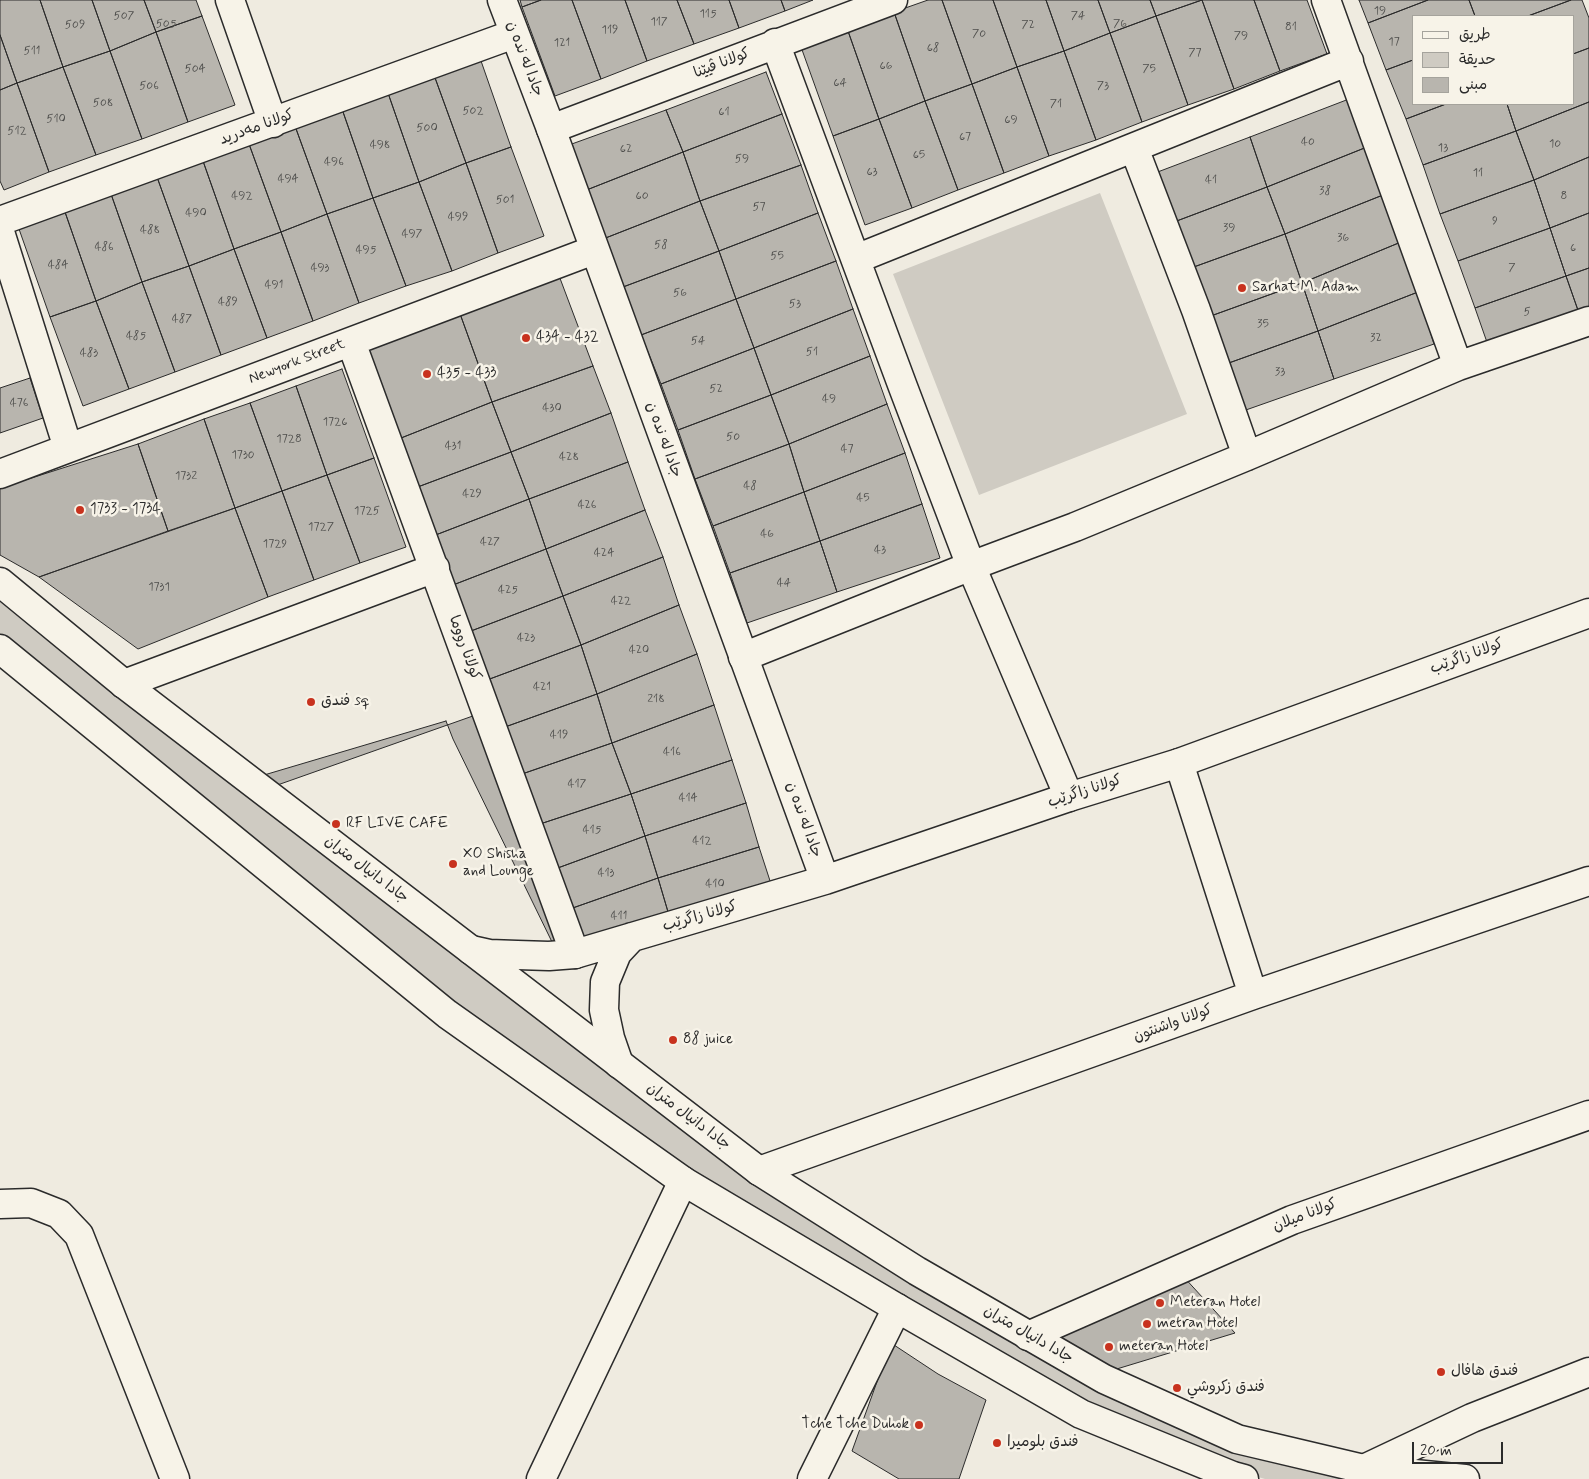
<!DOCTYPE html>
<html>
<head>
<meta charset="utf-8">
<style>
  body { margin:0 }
  #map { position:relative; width:1589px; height:1479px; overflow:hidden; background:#efebe0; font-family:Mynerve,"Playpen Sans Arabic",sans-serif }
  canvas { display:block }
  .legend { position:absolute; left:1412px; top:15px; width:162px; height:90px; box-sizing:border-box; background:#f7f3e8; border:1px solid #a5a39c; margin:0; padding:6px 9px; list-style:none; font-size:15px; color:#2b2b2b }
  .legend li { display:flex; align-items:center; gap:10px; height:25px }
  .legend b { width:25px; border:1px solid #a5a39c }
  .scale { position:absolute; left:1412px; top:1442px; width:91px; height:22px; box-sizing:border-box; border:2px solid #2b2b2b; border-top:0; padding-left:6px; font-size:15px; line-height:18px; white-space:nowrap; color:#2b2b2b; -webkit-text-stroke:4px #f7f3e8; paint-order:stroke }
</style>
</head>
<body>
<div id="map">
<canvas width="1589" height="1479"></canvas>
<ul class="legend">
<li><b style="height:6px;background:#f7f3e8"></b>طريق</li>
<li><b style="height:14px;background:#cfcbc2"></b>حديقة</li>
<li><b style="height:14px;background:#b8b5ae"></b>مبنى</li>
</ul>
<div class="scale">20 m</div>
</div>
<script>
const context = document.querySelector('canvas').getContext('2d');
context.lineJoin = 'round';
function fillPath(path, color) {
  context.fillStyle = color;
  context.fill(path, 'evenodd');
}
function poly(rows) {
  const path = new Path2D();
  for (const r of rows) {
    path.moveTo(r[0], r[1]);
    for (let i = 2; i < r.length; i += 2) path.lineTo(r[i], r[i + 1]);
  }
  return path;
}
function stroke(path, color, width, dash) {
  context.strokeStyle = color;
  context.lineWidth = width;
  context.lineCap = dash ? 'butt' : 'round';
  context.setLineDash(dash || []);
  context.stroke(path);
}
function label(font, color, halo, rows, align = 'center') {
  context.font = font + ' Mynerve,"Playpen Sans Arabic",sans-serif';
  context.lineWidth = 5;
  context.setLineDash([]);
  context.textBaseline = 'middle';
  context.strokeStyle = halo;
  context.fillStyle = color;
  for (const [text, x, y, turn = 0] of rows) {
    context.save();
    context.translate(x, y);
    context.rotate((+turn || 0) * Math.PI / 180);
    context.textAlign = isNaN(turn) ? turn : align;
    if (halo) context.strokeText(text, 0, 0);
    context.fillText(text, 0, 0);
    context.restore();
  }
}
fillPath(poly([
  [1100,193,1187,414,979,495,893,274],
  [0,587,351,867,1006,1328,1358,1479,1265,1479,1211,1463,1134,1431,610,1126,0,643]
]), '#cfcbc2');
const building = poly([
  [0,0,40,0,63,67,17,83,0,35,0,0],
  [40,0,92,0,110,51,63,67,40,0],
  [92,0,144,0,156,32,110,51,92,0],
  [144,0,196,0,202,16,156,32,144,0],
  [520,0,541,0,522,7,520,0],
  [541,0,572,0,601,79,555,96,522,7,541,0],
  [572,0,625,0,647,61,601,79,572,0],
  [625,0,677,0,694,44,647,61,625,0],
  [677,0,729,0,739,28,694,44,677,0],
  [729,0,781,0,785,11,739,28,729,0],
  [781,0,813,0,785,11,781,0],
  [928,0,942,0,972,84,925,101,894,12,928,0],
  [942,0,993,0,1017,67,972,84,942,0],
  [993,0,1046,0,1064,51,1017,67,993,0],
  [1046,0,1098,0,1110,33,1064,51,1046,0],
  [1098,0,1150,0,1156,16,1110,33,1098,0],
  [1150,0,1202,0,1156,16,1150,0],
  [1202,0,1234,89,1188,105,1156,16,1202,0],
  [1202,0,1254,0,1280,71,1234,89,1202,0],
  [1254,0,1307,0,1327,54,1280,71,1254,0],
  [1359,0,1428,0,1368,23,1359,0],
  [1428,0,1469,0,1475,16,1413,16,1413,60,1386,70,1368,23,1428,0],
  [1469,0,1571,0,1528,16,1475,16,1469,0],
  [1571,0,1582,0,1589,18,1589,48,1573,54,1573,16,1528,16,1571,0],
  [894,12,925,101,879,119,848,31,894,12],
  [202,16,235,105,188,122,156,32,202,16],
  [1156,16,1188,105,1142,122,1110,33,1156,16],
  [848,31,879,119,833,136,801,47,848,31],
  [156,32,188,122,142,139,110,51,156,32],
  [1110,33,1142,122,1096,140,1064,51,1110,33],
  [0,35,17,83,0,90,0,35],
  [1589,48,1589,102,1516,131,1507,104,1573,104,1573,54,1589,48],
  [110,51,142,139,96,155,63,67,110,51],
  [1064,51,1096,140,1049,156,1017,67,1064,51],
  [480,58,511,147,466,163,434,75,480,58],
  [1413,60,1413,104,1446,104,1406,119,1386,70,1413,60],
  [63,67,96,155,49,172,17,83,63,67],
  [1017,67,1049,156,1004,173,972,84,1017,67],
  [766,72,782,114,683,152,666,110,766,72],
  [434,75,466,163,419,182,388,93,434,75],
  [17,83,49,172,4,190,0,181,0,90,17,83],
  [972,84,1004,173,958,190,925,101,972,84],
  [388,93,419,182,373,198,342,109,388,93],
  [1349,99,1367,147,1267,187,1250,137,1349,99],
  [925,101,958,190,912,208,879,119,925,101],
  [1589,102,1589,157,1534,180,1516,131,1589,102],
  [1446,104,1507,104,1516,131,1423,165,1406,119,1446,104],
  [342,109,373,198,327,214,295,126,342,109],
  [666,110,683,152,584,191,569,145,666,110],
  [782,114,801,165,700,201,683,152,782,114],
  [879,119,912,208,865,225,833,136,879,119],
  [295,126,327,214,281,232,249,144,295,126],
  [1516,131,1534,180,1440,214,1423,165,1516,131],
  [1250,137,1267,187,1174,222,1155,173,1250,137],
  [249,144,281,232,234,249,203,161,249,144],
  [511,147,544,236,498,253,466,163,511,147],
  [1367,147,1383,195,1285,234,1267,187,1367,147],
  [683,152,700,201,603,239,584,191,683,152],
  [1589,157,1589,213,1550,228,1534,180,1589,157],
  [203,161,234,249,189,266,157,177,203,161],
  [466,163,498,253,452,271,419,182,466,163],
  [801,165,818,213,719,251,700,201,801,165],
  [157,177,189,266,142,282,111,194,157,177],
  [1534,180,1550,228,1458,261,1440,214,1534,180],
  [419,182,452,271,406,286,373,198,419,182],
  [1267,187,1285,234,1191,268,1174,222,1267,187],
  [111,194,142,282,96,301,65,212,111,194],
  [1383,195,1401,242,1302,283,1285,234,1383,195],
  [373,198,406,286,359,303,327,214,373,198],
  [700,201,719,251,623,287,603,239,700,201],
  [65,212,96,301,50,317,19,229,65,212],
  [818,213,836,261,736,299,719,251,818,213],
  [1589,213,1589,268,1566,276,1550,228,1589,213],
  [327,214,359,303,313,321,281,232,327,214],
  [1550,228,1566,276,1475,308,1458,261,1550,228],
  [281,232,313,321,267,338,234,249,281,232],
  [1285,234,1302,283,1208,317,1191,268,1285,234],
  [1401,242,1418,292,1318,331,1302,283,1401,242],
  [234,249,267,338,221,355,189,266,234,249],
  [719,251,736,299,641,335,623,287,719,251],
  [836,261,853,309,754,348,736,299,836,261],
  [189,266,221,355,175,372,142,282,189,266],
  [1589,268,1589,312,1580,316,1566,276,1589,268],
  [558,273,593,366,492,402,459,311,558,273],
  [1566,276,1580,316,1489,348,1475,308,1566,276],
  [142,282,175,372,129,389,96,301,142,282],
  [1302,283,1318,331,1226,364,1208,317,1302,283],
  [1418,292,1434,344,1334,379,1318,331,1418,292],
  [736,299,754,348,661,384,641,335,736,299],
  [96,301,129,389,83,406,50,317,96,301],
  [853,309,870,356,771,395,754,348,853,309],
  [459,311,492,402,396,440,362,346,459,311],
  [1318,331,1334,379,1243,411,1226,364,1318,331],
  [754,348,771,395,678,430,661,384,754,348],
  [870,356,887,404,789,444,771,395,870,356],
  [593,366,611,413,511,452,492,402,593,366],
  [342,369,374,458,327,475,296,386,342,369],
  [30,378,43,418,0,433,0,388,30,378],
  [296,386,327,475,282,491,250,403,296,386],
  [771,395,789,444,695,479,678,430,771,395],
  [492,402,511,452,415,488,396,440,492,402],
  [250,403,282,491,235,508,204,419,250,403],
  [887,404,905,453,804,492,789,444,887,404],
  [611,413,628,462,529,499,511,452,611,413],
  [204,419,235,508,168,531,138,444,204,419],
  [138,444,168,531,39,577,0,555,0,488,138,444],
  [789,444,804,492,713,526,695,479,789,444],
  [511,452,529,499,433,536,415,488,511,452],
  [905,453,922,504,820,541,804,492,905,453],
  [374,458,406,547,360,563,327,475,374,458],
  [628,462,645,510,546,549,529,499,628,462],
  [327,475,360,563,314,580,282,491,327,475],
  [282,491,314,580,268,597,235,508,282,491],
  [804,492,820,541,730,573,713,526,804,492],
  [529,499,546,549,453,585,433,536,529,499],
  [922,504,940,558,837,592,820,541,922,504],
  [235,508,268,597,138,649,39,577,235,508],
  [645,510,663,557,563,596,546,549,645,510],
  [820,541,837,592,747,623,730,573,820,541],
  [546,549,563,596,471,631,453,585,546,549],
  [663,557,679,605,581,645,563,596,663,557],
  [563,596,581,645,487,680,471,631,563,596],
  [679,605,697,654,597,694,581,645,679,605],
  [581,645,597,694,505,727,487,680,581,645],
  [697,654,714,705,612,743,597,694,697,654],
  [597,694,612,743,522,774,505,727,597,694],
  [714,705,732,760,631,794,612,743,714,705],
  [487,711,570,939,540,947,471,950,269,788,487,711],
  [446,721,453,739,553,944,473,946,254,778,446,721],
  [612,743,631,794,540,824,522,774,612,743],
  [732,760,746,803,645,836,631,794,732,760],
  [631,794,645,836,555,869,540,824,631,794],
  [746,803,759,847,658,878,645,836,746,803],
  [645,836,658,878,567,910,555,869,645,836],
  [759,847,773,890,671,922,658,878,759,847],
  [658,878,671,922,578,949,567,910,658,878],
  [1182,1275,1235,1333,1097,1375,1041,1330,1182,1275],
  [891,1343,938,1374,986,1400,959,1479,899,1479,852,1451,891,1343]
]);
fillPath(building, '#b8b5ae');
stroke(building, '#2b2b2b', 1);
const minor = poly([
  [230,0,273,123],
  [1326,0,1458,366],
  [775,43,903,387,971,566,1069,797],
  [551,129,893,0],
  [1134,148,1196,310,1247,456],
  [0,221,514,34],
  [0,232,68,448],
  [856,259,1349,61],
  [351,342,575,954],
  [0,474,594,250],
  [743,657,971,566,1075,527,1247,456,1458,366,1589,321],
  [124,684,435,568],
  [1179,763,1253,995],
  [759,1171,1253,995,1589,881],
  [0,1204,31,1203,59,1214,79,1235,175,1479],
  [1028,1336,1292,1220,1589,1115],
  [541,1479,683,1181],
  [812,1479,897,1308],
  [1361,1479,1364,1469,1472,1418,1589,1372]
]);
const tertiary = poly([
  [502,0,551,129,825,880],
  [471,950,489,954,517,955,549,956,575,954,825,880,1069,797,1179,763,1589,613],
  [619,1064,610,1038,604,1010,605,982,617,953,632,937]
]);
const primary = poly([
  [0,582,124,684,759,1171,917,1271,1104,1379,1237,1439,1364,1469,1465,1479],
  [0,649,447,1014,683,1181,897,1308,1081,1414,1233,1476,1244,1479]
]);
stroke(minor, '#2b2b2b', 31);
stroke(tertiary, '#2b2b2b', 31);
stroke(primary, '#2b2b2b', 31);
stroke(minor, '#f7f3e8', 28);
stroke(tertiary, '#f7f3e8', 28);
stroke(primary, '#f7f3e8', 28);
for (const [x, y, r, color] of [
  [1242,288,5,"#c8321e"],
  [526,338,5,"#c8321e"],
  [427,374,5,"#c8321e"],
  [80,510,5,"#c8321e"],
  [311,702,5,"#c8321e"],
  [336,824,5,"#c8321e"],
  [453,864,5,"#c8321e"],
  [673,1040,5,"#c8321e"],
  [1160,1303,5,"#c8321e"],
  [1147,1324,5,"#c8321e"],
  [1109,1347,5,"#c8321e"],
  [1441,1372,5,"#c8321e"],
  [1177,1388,5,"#c8321e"],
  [919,1425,5,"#c8321e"],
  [997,1443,5,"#c8321e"]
]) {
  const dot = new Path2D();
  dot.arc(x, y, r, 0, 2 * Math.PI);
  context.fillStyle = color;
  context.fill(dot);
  stroke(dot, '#f7f3e8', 2);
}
label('12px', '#4e4e4c', null, [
  ["19",1380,11],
  ["115",708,14],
  ["507",124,16],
  ["74",1078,16],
  ["117",659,22],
  ["505",166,24],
  ["76",1120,24],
  ["509",75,25],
  ["72",1028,25],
  ["81",1291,27],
  ["119",610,30],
  ["70",979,34],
  ["79",1241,36],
  ["17",1394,42],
  ["121",562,43],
  ["68",933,48],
  ["511",32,51],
  ["77",1195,53],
  ["66",886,66],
  ["504",195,69],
  ["75",1149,69],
  ["64",840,83],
  ["506",149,86],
  ["73",1103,86],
  ["508",103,103],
  ["71",1056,104],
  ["502",473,111],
  ["61",724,112],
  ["510",56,119],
  ["69",1011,120],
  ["500",427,128],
  ["512",17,131],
  ["67",965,137],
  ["40",1308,142],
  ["10",1555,144],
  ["498",380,145],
  ["13",1443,148],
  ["62",626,149],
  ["65",919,155],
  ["59",742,159],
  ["496",334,162],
  ["63",872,172],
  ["11",1478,173],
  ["494",288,179],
  ["41",1211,180],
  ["38",1325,191],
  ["492",242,196],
  ["60",642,196],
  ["8",1564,196],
  ["501",505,200],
  ["57",759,207],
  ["490",196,213],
  ["499",458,217],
  ["9",1495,221],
  ["39",1229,228],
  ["488",150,230],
  ["497",412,234],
  ["36",1343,238],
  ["58",661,245],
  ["486",104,247],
  ["6",1573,248],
  ["495",366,250],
  ["55",777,256],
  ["484",58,265],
  ["493",320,268],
  ["7",1512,268],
  ["491",274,285],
  ["56",680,293],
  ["489",228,302],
  ["53",795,304],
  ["5",1527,312],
  ["487",182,319],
  ["35",1263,324],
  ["485",136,336],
  ["32",1376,338],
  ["54",698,341],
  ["51",812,352],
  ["483",89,353],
  ["33",1280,372],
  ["52",716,389],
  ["49",829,399],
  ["476",19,403],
  ["430",552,408],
  ["1726",335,422],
  ["50",733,437],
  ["1728",289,439],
  ["431",453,446],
  ["47",847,449],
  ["1730",243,455],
  ["428",569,457],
  ["1732",186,476],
  ["48",750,486],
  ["429",472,494],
  ["45",863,498],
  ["426",587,505],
  ["1725",367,511],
  ["1727",321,527],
  ["46",767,534],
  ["427",490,542],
  ["1729",275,544],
  ["43",880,550],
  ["424",604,553],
  ["44",784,583],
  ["1731",159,587],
  ["425",508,590],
  ["422",621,601],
  ["423",526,638],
  ["420",639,650],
  ["421",542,687],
  ["218",656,699],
  ["419",559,735],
  ["416",672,752],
  ["417",577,784],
  ["414",688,798],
  ["415",592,830],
  ["412",702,841],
  ["413",606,873],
  ["410",715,884],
  ["411",619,916]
]);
label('15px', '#2b2b2b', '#f7f3e8', [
  ["جادا له نده ن",524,59,69],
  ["كولانا ڤیێنا",722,64,-21],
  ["كولانا مه‌درید",257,128,-20],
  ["Newyork Street",297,362,-21],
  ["جادا له نده ن",663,440,70],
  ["كولانا رووما",464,648,70],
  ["كولانا زاگرێب",1467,657,-20],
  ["كولانا زاگرێب",1085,792,-18],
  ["جادا له نده ن",803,820,70],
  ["جادا دانيال متران",366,870,37],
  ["كولانا زاگرێب",700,917,-16],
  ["كولانا واشنتون",1173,1024,-20],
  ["جادا دانيال متران",688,1117,37],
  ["كولانا ميلان",1305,1216,-21],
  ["جادا دانيال متران",1028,1335,30]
]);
label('15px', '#2b2b2b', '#f7f3e8', [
  ["Sarhat M. Adam",1252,288],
  ["434 - 432",536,338],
  ["435 - 433",437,374],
  ["1733 - 1734",90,510],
  ["فندق sq",321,702],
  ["RF LIVE CAFE",346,824],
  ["XO Shisha",463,855],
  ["and Lounge",463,872],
  ["88 juice",683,1040],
  ["Meteran Hotel",1170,1303],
  ["metran Hotel",1157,1324],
  ["meteran Hotel",1119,1347],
  ["فندق هافال",1451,1372],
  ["فندق زكروشي",1187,1388],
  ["Tche Tche Duhok",909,1425,"right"],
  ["فندق بلوميرا",1007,1443]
], 'left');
</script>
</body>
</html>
